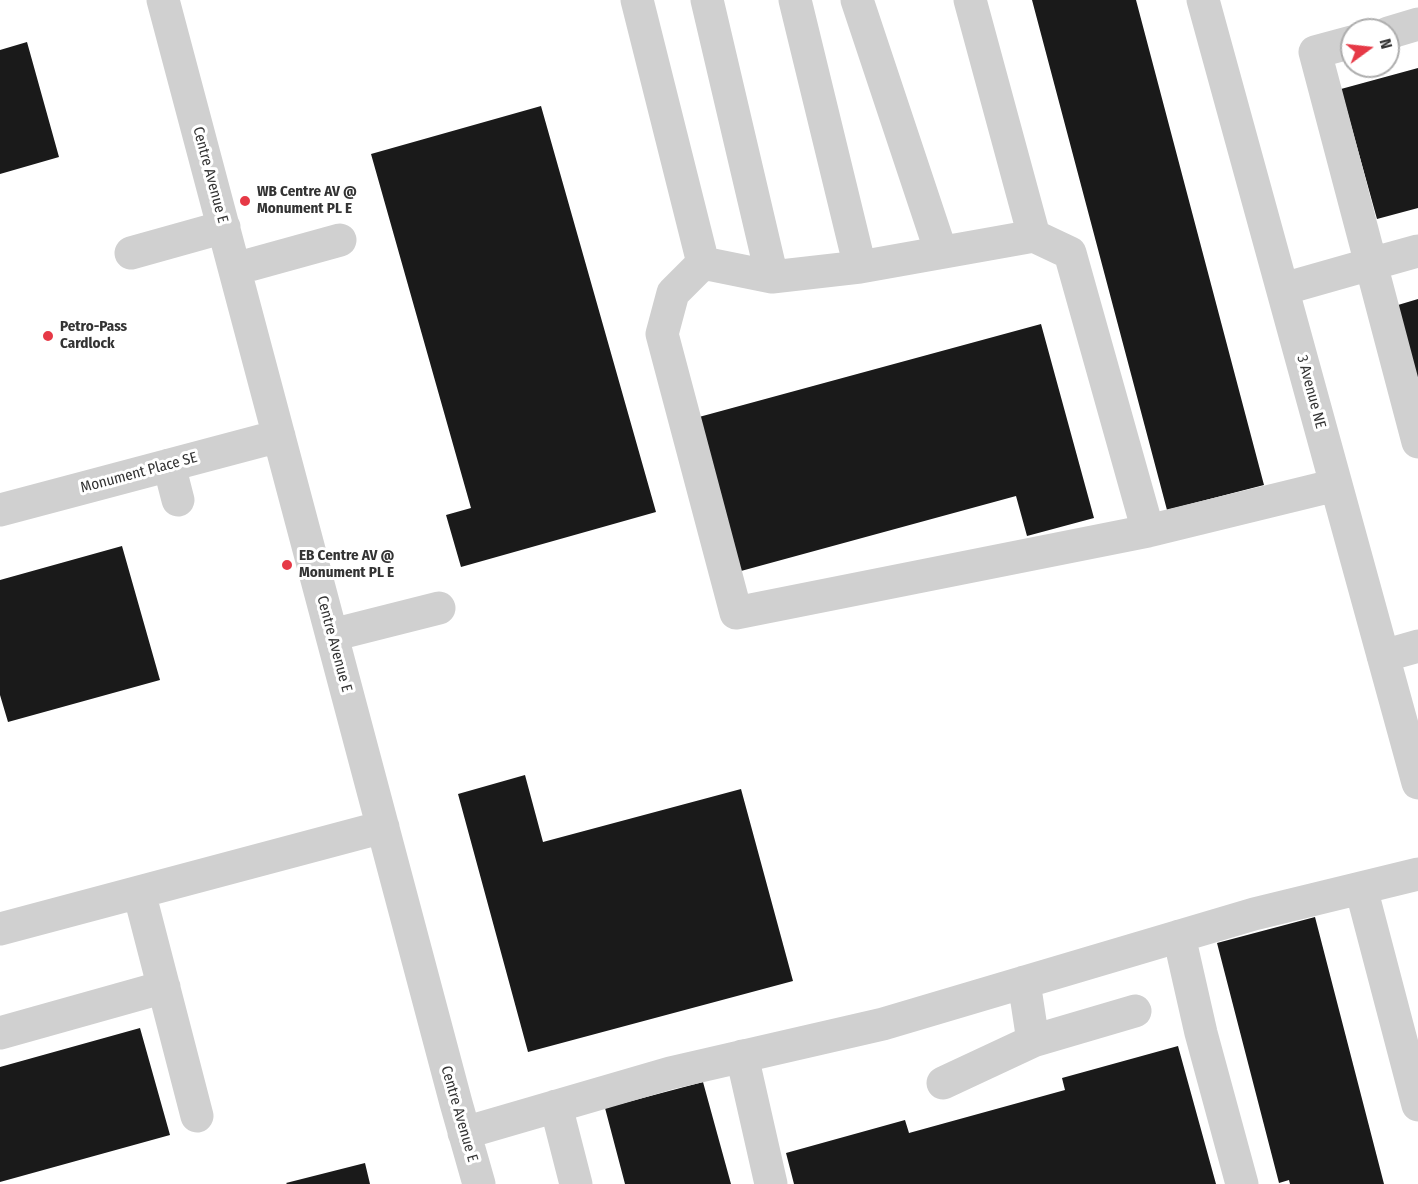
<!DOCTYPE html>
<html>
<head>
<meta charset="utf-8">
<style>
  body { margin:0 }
  #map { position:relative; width:1418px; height:1184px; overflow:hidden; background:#fff; font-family:"Fira Sans Condensed",sans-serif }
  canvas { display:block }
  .north { position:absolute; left:1340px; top:18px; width:60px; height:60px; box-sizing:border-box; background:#fff; border:2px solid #adadad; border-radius:50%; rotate:75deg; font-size:16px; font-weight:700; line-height:24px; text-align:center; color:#333 }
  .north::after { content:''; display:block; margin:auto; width:21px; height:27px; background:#e63946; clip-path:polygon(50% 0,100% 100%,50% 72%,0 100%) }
</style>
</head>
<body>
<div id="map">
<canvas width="1418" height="1184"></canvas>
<div class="north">N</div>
</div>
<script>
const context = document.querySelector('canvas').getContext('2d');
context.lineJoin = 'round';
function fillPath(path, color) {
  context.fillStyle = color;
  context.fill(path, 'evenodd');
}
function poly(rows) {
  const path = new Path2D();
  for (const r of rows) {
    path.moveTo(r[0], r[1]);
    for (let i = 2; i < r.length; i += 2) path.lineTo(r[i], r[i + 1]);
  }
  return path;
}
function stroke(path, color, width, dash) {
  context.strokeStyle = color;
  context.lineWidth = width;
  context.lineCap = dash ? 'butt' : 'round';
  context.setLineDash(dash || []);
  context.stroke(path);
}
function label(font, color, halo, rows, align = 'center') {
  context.font = font + ' "Fira Sans Condensed",sans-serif';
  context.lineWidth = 6;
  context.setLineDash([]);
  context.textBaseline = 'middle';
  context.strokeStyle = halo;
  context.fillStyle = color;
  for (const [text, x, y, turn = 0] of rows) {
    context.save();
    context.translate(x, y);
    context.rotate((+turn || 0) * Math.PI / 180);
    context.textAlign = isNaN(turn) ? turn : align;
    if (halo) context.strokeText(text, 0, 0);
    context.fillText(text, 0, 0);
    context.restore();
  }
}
fillPath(poly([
  [1032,0,1136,0,1264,485,1167,510],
  [27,42,59,157,0,174,0,50],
  [1418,68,1418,208,1377,219,1341,89],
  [541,106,656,512,461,567,446,515,471,508,371,154],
  [1418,299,1418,377,1417,377,1398,305],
  [1041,324,1094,518,1027,536,1016,496,741,571,699,417],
  [122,546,160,680,8,722,0,695,0,580],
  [525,775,543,842,741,789,793,981,528,1052,458,794],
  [1315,917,1384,1184,1290,1184,1289,1180,1279,1183,1217,943],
  [140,1028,170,1135,0,1182,0,1067],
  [1178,1046,1216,1184,794,1184,786,1153,905,1120,909,1133,1065,1090,1062,1078],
  [703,1082,731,1184,625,1184,605,1108],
  [365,1163,370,1184,287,1184,286,1183]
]), '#1a1a1a');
stroke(poly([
  [163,0,456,1103,479,1184],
  [637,0,703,263,772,277,860,267,1034,236,970,0],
  [707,0,772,277],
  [795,0,860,267],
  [857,0,941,252],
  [1203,0,1418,783],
  [1388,33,1418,24],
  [1034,236,1070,253,1148,531,1336,485],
  [1418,251,1371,264,1418,442],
  [131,253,224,227],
  [703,263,673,293,662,334,736,613,1148,531],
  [235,269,340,240],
  [1283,289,1371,264,1315,52,1352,42],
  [169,465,178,500],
  [0,510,279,436],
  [332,635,439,608],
  [1383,656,1418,646],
  [1361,888,1418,1105],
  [139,892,197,1116],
  [0,929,383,827],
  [1179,936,1201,1033,1242,1184],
  [1024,982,1033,1041,1135,1011],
  [0,1033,164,987],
  [742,1056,771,1184],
  [943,1083,1033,1041],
  [556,1106,576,1184],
  [464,1133,670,1073,883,1024,1254,914,1418,874]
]), '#d0d0d0', 33);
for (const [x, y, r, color] of [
  [245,201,6,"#e63946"],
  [48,336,6,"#e63946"],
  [287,565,6,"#e63946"]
]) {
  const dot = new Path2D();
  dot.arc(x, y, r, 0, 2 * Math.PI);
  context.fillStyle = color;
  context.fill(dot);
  stroke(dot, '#fff', 2);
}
label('15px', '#333', '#fff', [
  ["Centre Avenue E",210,175,75],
  ["3 Avenue NE",1311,392,75],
  ["Monument Place SE",139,473,-15],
  ["Centre Avenue E",334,644,75],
  ["Centre Avenue E",459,1114,74]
]);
label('bold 15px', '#333', '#fff', [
  ["WB Centre AV @",257,192],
  ["Monument PL E",257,209],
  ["Petro-Pass",60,327],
  ["Cardlock",60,344],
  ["EB Centre AV @",299,556],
  ["Monument PL E",299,573]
], 'left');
</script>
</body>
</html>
